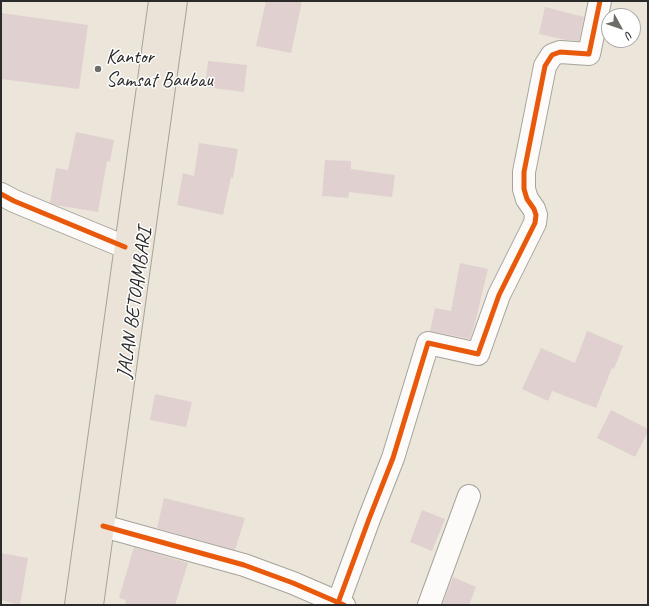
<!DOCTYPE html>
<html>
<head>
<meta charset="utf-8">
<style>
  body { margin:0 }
  #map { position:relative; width:649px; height:606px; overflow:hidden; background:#ebe6d9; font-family:Caveat,sans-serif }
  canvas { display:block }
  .frame { position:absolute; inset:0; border:2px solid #2b2b2b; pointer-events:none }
  .north { position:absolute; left:601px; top:8px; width:40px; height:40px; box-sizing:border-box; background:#fff; border:1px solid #aaa; border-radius:50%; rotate:130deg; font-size:11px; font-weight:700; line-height:16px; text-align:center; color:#2b2b2b }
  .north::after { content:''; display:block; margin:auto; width:14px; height:18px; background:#6e6c68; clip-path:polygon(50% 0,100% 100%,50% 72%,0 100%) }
</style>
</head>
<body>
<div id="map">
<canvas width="649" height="606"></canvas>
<div class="frame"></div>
<div class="north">U</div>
</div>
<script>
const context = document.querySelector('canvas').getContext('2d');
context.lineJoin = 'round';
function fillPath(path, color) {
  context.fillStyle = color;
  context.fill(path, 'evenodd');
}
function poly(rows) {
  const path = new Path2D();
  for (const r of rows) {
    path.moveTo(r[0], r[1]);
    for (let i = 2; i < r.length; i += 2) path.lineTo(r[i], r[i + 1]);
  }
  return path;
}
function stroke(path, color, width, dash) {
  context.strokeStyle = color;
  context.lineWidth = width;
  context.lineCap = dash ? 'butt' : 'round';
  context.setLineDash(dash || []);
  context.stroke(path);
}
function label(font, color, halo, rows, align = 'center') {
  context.font = font + ' Caveat,sans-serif';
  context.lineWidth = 3;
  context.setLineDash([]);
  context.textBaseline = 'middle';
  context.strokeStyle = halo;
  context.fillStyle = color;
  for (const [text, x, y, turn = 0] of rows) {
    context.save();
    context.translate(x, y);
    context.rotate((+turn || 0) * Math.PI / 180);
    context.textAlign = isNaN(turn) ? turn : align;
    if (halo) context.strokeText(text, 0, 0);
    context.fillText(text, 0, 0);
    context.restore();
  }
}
fillPath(poly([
  [266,1,302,1,291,53,256,46],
  [545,7,584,17,579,41,566,40,539,34],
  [1,13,88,25,79,89,1,79],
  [208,61,247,65,244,92,205,87],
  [76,132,114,140,110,162,107,161,98,212,55,205,50,203,56,168,68,170],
  [199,143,238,149,233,178,231,177,223,215,177,205,183,173,194,176],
  [325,160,351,161,351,169,395,175,392,197,349,192,348,198,322,196],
  [460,263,488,269,474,327,470,339,430,331,435,308,451,311],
  [587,331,623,346,614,369,612,368,596,408,552,391,548,401,522,389,541,348,575,363],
  [155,394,192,402,186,427,150,420],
  [611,410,648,429,648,432,635,457,597,438],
  [164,498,245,518,235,550,157,528],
  [422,510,445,519,432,551,410,542],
  [134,547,188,563,175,605,125,605,126,600,119,598],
  [1,553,28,558,20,605,1,600],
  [453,577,476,587,469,605,442,605]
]), '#e0d1d0');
const minor = poly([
  [1,194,14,201,125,247],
  [103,526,244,565,293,583,344,605],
  [338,603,369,519,393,458,428,343,478,354,499,295,535,223,536,215,534,209,527,199,524,189,524,172,545,66,552,55,560,52,589,54,600,1],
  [429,605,469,496]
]);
const major = poly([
  [76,605,160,1],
  [92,605,176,1]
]);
stroke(minor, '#a6a39b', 24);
stroke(major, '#a6a39b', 24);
stroke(minor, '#fcfbf9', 22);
stroke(major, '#ebe3d8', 22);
stroke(poly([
  [1,194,14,201,125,247],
  [103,526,244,565,293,583,344,605],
  [338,603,369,519,393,458,428,343,478,354,499,295,535,223,536,215,534,209,527,199,524,189,524,172,545,66,552,55,560,52,589,54,600,1]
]), '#e8590c', 5);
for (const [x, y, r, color] of [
  [98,69,4,"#6e6c68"]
]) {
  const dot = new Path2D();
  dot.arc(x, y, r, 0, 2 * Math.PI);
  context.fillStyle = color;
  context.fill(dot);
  stroke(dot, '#fff', 1.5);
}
label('20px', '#2b2b2b', '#fff', [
  ["Kantor",106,58],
  ["Samsat Baubau",106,81]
], 'left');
label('20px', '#2b2b2b', '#fff', [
  ["JALAN BETOAMBARI",135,303,-82]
]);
</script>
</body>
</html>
